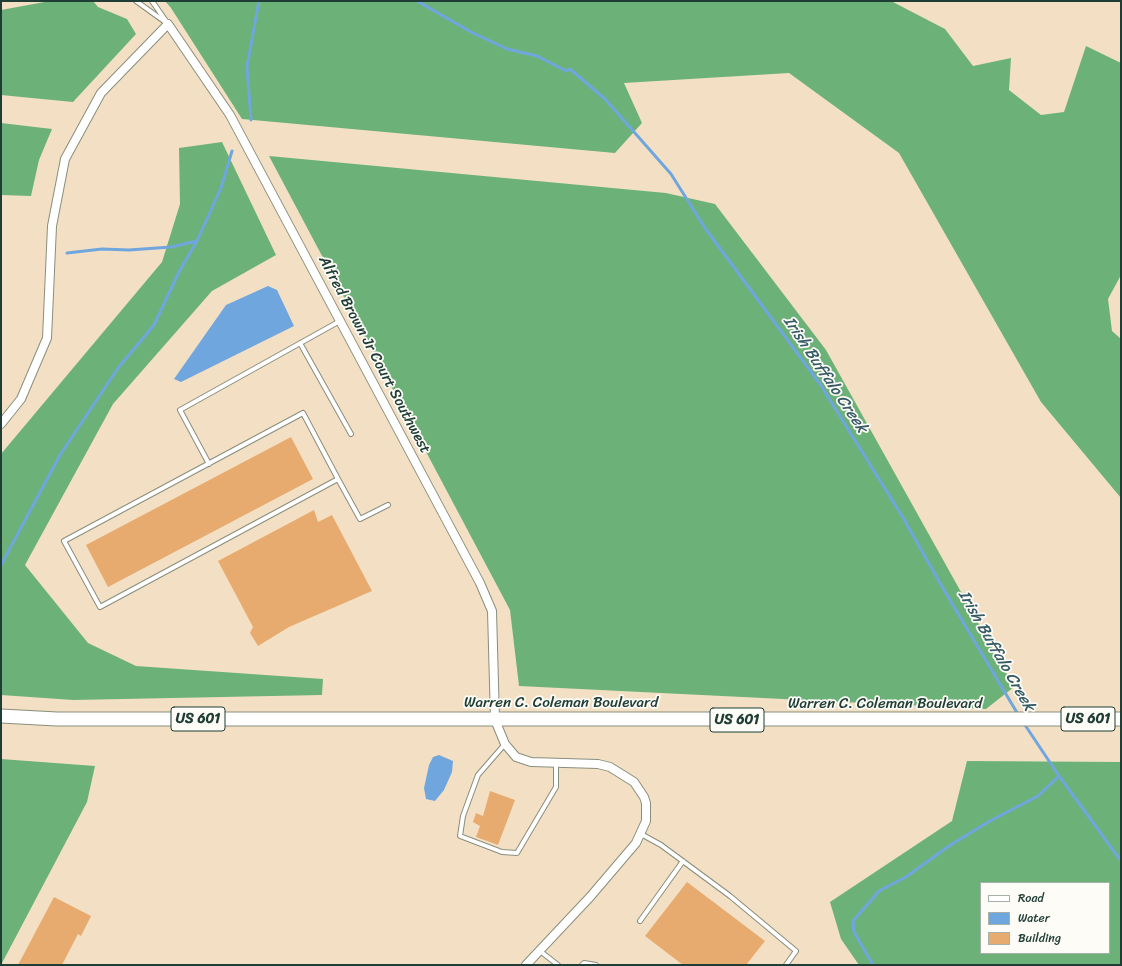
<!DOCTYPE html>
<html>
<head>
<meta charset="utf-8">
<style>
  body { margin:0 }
  #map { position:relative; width:1122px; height:966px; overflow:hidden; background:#f3e0c4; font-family:Sriracha,sans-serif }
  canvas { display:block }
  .frame { position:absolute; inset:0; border:2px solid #1f3d34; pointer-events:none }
  .legend { position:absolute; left:980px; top:882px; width:130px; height:72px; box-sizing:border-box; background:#fdfcf7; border:1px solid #a4b0a9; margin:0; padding:5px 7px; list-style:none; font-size:12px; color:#1f3d34 }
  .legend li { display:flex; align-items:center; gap:8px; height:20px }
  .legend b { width:20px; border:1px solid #a4b0a9 }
</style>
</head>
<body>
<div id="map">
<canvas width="1122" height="966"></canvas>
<div class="frame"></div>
<ul class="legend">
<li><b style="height:5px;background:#fff"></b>Road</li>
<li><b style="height:11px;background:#70a6de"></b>Water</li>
<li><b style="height:11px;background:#e8ab6f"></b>Building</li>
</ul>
</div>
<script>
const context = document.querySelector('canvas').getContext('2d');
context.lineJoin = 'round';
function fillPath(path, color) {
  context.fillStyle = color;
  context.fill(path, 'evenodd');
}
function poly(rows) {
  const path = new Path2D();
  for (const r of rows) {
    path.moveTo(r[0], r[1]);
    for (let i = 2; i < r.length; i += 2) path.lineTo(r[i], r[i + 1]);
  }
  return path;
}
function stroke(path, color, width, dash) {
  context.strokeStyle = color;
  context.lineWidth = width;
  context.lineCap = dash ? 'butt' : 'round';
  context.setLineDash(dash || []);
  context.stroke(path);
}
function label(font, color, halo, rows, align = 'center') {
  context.font = font + ' Sriracha,sans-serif';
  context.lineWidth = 3.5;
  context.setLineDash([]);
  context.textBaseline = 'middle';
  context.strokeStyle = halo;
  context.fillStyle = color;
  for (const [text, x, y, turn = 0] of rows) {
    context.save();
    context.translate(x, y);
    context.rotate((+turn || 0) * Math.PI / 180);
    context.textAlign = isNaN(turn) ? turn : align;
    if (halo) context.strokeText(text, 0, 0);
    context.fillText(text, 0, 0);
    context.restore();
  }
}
fillPath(poly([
  [50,1,93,1,98,7,127,19,136,34,73,102,1,95,1,10],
  [165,1,891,1,945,29,973,66,1011,58,1009,90,1041,115,1064,112,1086,46,1121,63,1121,275,1108,299,1112,331,1121,339,1121,498,1041,402,899,153,789,73,624,83,642,123,615,153,242,119,171,8],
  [1,123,52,129,39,160,31,196,1,195],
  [222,142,276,255,212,291,113,404,25,565,88,643,136,666,323,679,322,695,73,700,1,695,1,454,162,262,180,204,179,148],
  [269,156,666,193,715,204,826,350,1014,687,986,709,519,686,510,610],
  [1,759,95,766,87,802,1,965],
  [967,761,1121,762,1121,965,859,965,841,939,830,902,952,821],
  [981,883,1109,883,1109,953,981,953]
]), '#6cb278');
fillPath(poly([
  [268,286,277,290,294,326,181,382,174,379,226,305],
  [439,755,453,761,452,772,444,790,435,801,426,799,424,788,429,765,433,757]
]), '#70a6de');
stroke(poly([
  [417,1,471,32,507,49,537,56,566,71,570,69,605,99,671,174,705,228,820,384,902,516,944,590,1019,716],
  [251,120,247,67,259,1],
  [67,253,102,249,129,250,171,247,197,241],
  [1,565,60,455,118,368,154,325,179,272,197,241,221,188,232,151],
  [1023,722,1059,776,1121,861],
  [873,965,854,932,853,921,879,891,906,877,949,846,988,822,1038,796,1059,776]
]), '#70a6de', 3);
fillPath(poly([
  [291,437,313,479,108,587,86,545],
  [314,510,318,522,332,515,372,591,289,627,258,646,250,633,253,627,218,561],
  [490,791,515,800,498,845,476,837,480,826,473,822,476,813,483,816],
  [687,882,765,941,746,965,683,965,645,936],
  [54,897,91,916,81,936,78,934,62,965,18,965]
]), '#e8ab6f');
const service = poly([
  [136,1,168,24,152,1],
  [300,343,351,434],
  [303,413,338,479,100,607,64,541,303,413],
  [209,464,180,410,340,321],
  [338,479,360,519,388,505],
  [505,744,478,775,463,816,460,836,502,852,517,853,556,787,556,764],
  [641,834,661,845,730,896,796,951,786,965],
  [640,921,683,861],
  [540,951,558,965],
  [582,965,584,963,596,965]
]);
const minor = poly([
  [1,424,21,399,47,338,52,226,65,159,101,93,168,24,230,115,480,583,492,611,495,720,505,744,516,757,531,762,598,764,610,767,634,782,644,797,646,803,646,821,636,843,590,897,526,965]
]);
const trunk = poly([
  [1,716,57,719,1121,719]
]);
stroke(service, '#898e7c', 6);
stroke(minor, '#898e7c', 10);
stroke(trunk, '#898e7c', 15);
stroke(service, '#fff', 4);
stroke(minor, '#fff', 8);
stroke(trunk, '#fff', 13);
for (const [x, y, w] of [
  [198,719,54],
  [1088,719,54],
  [737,720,54]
]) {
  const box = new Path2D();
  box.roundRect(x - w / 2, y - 12, w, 24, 3);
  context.fillStyle = '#fdfcf7';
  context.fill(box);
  stroke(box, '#1f3d34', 1);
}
label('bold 14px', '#1f3d34', null, [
  ["US 601",198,719],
  ["US 601",1088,719],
  ["US 601",737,720]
]);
label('15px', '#1f3d34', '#fdfcf7', [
  ["Alfred Brown Jr Court Southwest",374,355,62],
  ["Warren C. Coleman Boulevard",561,703],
  ["Warren C. Coleman Boulevard",885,704]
]);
label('italic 16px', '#375c67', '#fdfcf7', [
  ["Irish Buffalo Creek",825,375,56],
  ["Irish Buffalo Creek",996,651,60]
]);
</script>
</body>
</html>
